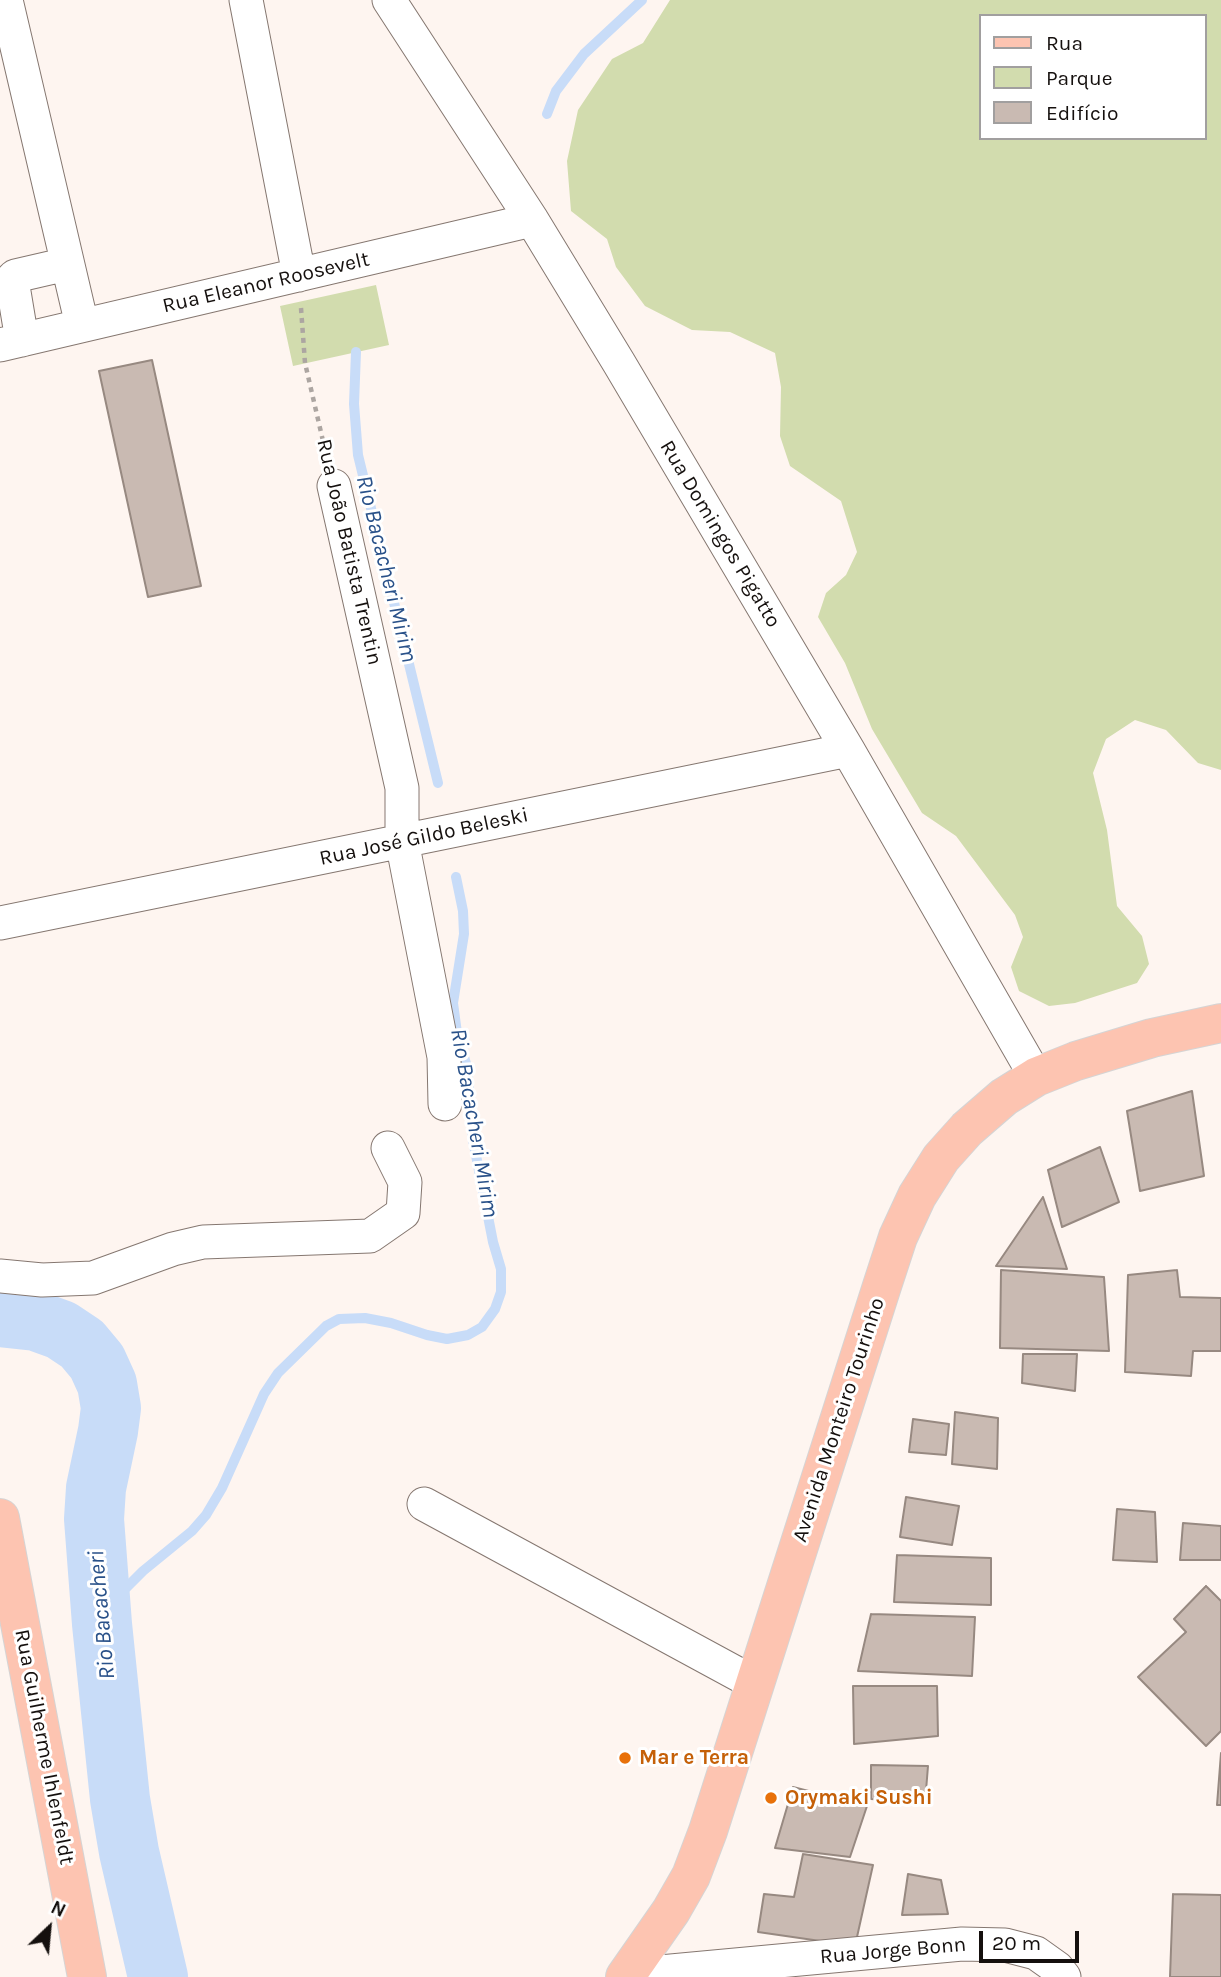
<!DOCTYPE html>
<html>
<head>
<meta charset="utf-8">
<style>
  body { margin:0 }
  #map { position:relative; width:1221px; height:1977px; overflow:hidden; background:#fef5f0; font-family:Karla,sans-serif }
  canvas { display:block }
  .legend { position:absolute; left:979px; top:14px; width:228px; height:126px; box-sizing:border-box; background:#fff; border:2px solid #a19f9f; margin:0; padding:9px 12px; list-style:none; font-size:21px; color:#15100e }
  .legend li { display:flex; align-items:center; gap:14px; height:35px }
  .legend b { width:35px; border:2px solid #a19f9f }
  .north { position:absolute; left:14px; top:1893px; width:70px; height:70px; -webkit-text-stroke:5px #fff; paint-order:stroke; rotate:26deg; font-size:19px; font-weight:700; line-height:28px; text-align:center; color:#15100e }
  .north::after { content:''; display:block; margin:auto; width:24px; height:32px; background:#15100e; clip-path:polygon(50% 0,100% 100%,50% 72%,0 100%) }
  .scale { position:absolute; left:979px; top:1931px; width:100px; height:32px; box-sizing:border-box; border:4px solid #15100e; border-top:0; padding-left:9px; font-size:21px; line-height:24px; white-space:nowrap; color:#15100e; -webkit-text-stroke:5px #fff; paint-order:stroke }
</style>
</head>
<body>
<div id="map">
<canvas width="1221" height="1977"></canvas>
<ul class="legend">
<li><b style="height:9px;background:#fdc4b1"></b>Rua</li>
<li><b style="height:19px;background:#d2dcae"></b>Parque</li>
<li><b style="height:19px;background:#c9bab2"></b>Edifício</li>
</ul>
<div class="north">N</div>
<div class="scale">20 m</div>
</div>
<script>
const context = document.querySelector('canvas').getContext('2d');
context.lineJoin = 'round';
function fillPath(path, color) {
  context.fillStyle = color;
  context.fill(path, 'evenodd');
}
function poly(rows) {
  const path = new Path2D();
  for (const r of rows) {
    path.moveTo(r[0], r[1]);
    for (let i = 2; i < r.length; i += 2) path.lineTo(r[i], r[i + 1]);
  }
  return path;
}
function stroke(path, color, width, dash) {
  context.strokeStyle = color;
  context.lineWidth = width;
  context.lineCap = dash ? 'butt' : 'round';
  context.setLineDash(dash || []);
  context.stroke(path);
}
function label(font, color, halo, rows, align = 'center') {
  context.font = font + ' Karla,sans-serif';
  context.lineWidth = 6;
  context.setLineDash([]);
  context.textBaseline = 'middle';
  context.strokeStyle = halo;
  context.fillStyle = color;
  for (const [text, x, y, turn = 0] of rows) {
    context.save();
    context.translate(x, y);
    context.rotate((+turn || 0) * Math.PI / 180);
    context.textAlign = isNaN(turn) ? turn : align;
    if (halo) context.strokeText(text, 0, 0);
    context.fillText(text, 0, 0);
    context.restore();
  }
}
fillPath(poly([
  [670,0,1221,0,1221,770,1198,763,1166,730,1135,720,1106,739,1093,773,1107,830,1117,906,1142,936,1149,964,1137,983,1075,1003,1049,1006,1019,991,1011,967,1023,937,1015,915,956,836,922,813,872,729,845,663,818,617,826,593,846,575,857,552,841,501,790,466,780,436,781,387,775,353,730,332,692,330,645,306,616,267,607,239,571,211,567,161,578,110,612,59,643,43],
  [981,16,1205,16,1205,138,981,138],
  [376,285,389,345,293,366,280,306]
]), '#d2dcae');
stroke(poly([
  [547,114,556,91,584,54,642,0],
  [356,352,354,404,358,455,438,783],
  [102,1624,124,1590,143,1571,192,1531,206,1515,222,1488,264,1394,278,1373,326,1326,339,1319,365,1318,391,1323,427,1335,447,1339,468,1335,482,1327,495,1309,501,1292,501,1269,493,1242,473,1140,467,1067,457,1033,453,1003,464,934,463,911,456,877]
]), '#c8dcf8', 10);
stroke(poly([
  [0,1317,36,1321,61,1330,82,1344,97,1362,107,1384,111,1408,108,1431,96,1488,94,1519,102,1624,120,1799,129,1852,158,1977]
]), '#c8dcf8', 60);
const building = poly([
  [152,360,201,586,148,597,99,371,152,360],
  [1192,1091,1204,1176,1140,1191,1127,1111,1192,1091],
  [1100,1147,1119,1202,1062,1227,1048,1170,1100,1147],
  [1043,1197,1067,1269,996,1266,1043,1197],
  [1001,1270,1104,1277,1109,1351,1000,1348,1001,1270],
  [1177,1270,1180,1297,1221,1298,1221,1351,1193,1351,1191,1376,1125,1372,1128,1275,1177,1270],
  [1023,1354,1077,1354,1075,1391,1022,1383,1023,1354],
  [955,1412,998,1418,997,1469,952,1464,955,1412],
  [913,1419,949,1424,946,1455,909,1452,913,1419],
  [906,1497,959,1506,952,1545,900,1537,906,1497],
  [1117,1509,1155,1512,1157,1562,1113,1560,1117,1509],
  [1183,1523,1221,1526,1221,1560,1180,1560,1183,1523],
  [897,1555,991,1558,991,1605,894,1602,897,1555],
  [1206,1586,1221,1601,1221,1731,1206,1746,1138,1677,1186,1632,1174,1619,1206,1586],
  [871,1614,975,1617,972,1676,858,1671,871,1614],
  [853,1686,937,1686,938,1736,854,1744,853,1686],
  [1221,1753,1221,1805,1217,1805,1221,1753],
  [871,1765,928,1766,925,1803,871,1799,871,1765],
  [793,1787,867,1806,850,1857,775,1848,793,1787],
  [803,1854,873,1865,855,1946,758,1932,764,1894,794,1897,803,1854],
  [908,1874,941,1880,948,1914,902,1915,908,1874],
  [1173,1894,1221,1895,1221,1977,1170,1977,1173,1894]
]);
fillPath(building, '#c9bab2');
stroke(building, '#978981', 2);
const minor = poly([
  [6,0,82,325],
  [246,0,299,275],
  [389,0,532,220,619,363,848,750,1036,1077],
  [22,340,14,292,9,286,11,280,15,276,67,264],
  [0,345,532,220],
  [334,486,402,788,402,841,444,1057,445,1104],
  [0,923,848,750],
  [0,1276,42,1280,93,1278,173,1249,203,1242,370,1236,403,1213,405,1182,388,1148],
  [424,1504,756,1684],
  [628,1975,962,1944,1005,1945,1036,1953,1057,1968,1064,1977]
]);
const major = poly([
  [0,1518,87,1977],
  [625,1977,671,1911,691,1876,708,1831,882,1286,898,1237,917,1196,941,1158,967,1129,1004,1097,1036,1077,1076,1061,1152,1038,1221,1023]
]);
stroke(minor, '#857770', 35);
stroke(major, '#d5d4d4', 40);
stroke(poly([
  [301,308,305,363,326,454]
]), '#aca5a1', 4.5, [5, 5]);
stroke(minor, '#fff', 33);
stroke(major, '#fdc4b1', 38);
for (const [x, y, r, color] of [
  [625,1758,7,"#e8710a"],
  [771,1798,7,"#e8710a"]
]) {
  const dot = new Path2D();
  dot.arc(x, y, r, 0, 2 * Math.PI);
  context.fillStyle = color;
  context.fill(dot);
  stroke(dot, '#fff', 2.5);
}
label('21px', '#15100e', '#fff', [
  ["Rua Eleanor Roosevelt",266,283,-13],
  ["Rua Domingos Pigatto",720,534,59],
  ["Rua João Batista Trentin",349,552,77],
  ["Rua José Gildo Beleski",424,837,-12],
  ["Avenida Monteiro Tourinho",839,1420,-72],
  ["Rua Guilherme Ihlenfeldt",44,1747,79],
  ["Rua Jorge Bonn",893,1951,-5]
]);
label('bold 21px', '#c56008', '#fff', [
  ["Mar e Terra",639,1758],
  ["Orymaki Sushi",785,1798]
], 'left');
label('italic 23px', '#295189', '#fff', [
  ["Rio Bacacheri Mirim",386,569,76],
  ["Rio Bacacheri Mirim",474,1123,80],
  ["Rio Bacacheri",102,1615,-95]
]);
</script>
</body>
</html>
